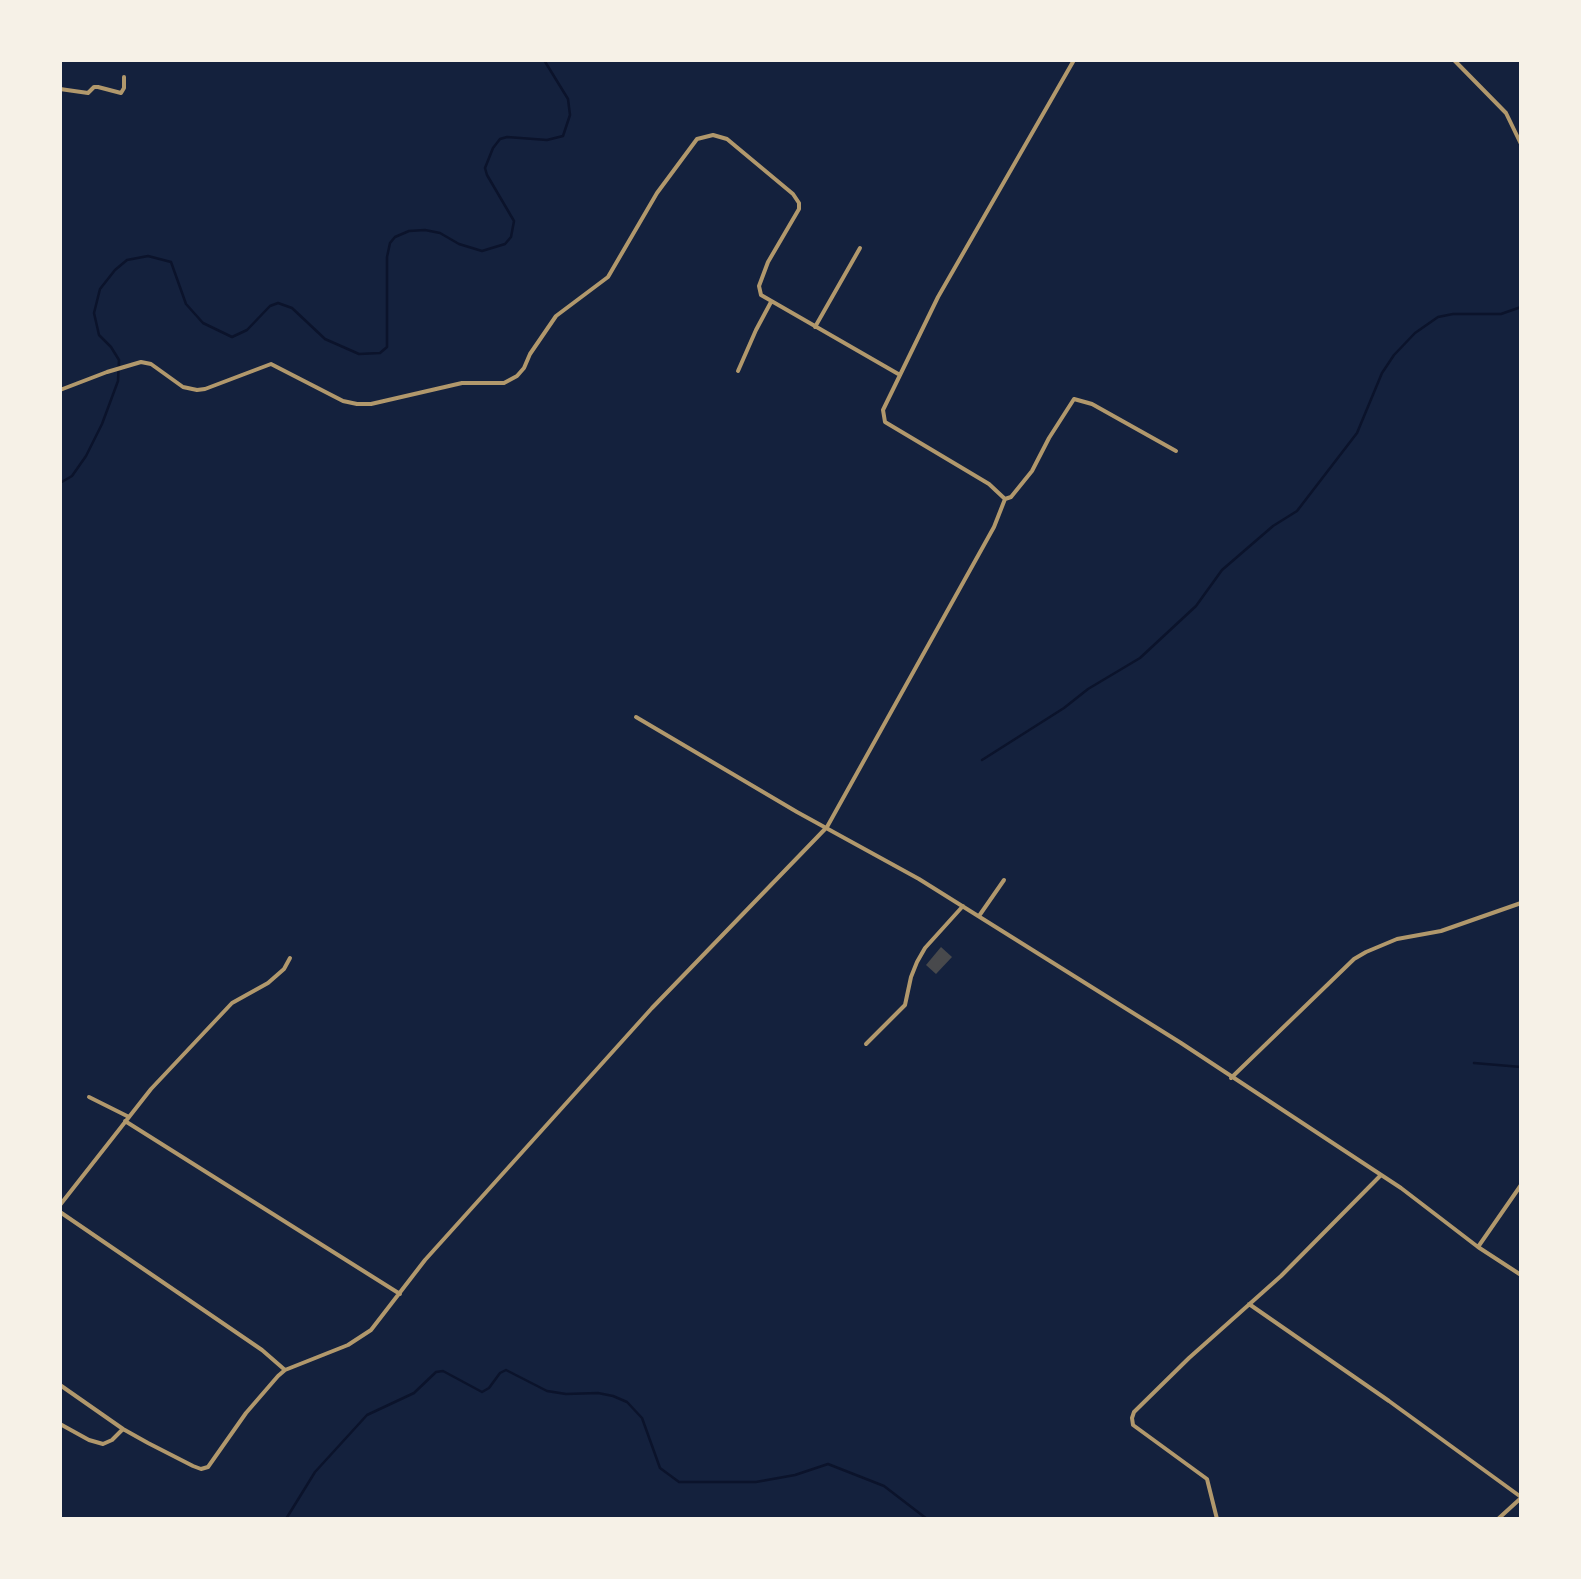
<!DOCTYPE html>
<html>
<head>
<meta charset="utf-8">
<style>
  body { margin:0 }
  #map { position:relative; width:1581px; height:1579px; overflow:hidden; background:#14213d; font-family:"Noto Sans",sans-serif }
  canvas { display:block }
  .frame { position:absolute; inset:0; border:62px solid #f6f1e7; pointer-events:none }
</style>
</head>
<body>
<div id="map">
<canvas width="1581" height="1579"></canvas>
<div class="frame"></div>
</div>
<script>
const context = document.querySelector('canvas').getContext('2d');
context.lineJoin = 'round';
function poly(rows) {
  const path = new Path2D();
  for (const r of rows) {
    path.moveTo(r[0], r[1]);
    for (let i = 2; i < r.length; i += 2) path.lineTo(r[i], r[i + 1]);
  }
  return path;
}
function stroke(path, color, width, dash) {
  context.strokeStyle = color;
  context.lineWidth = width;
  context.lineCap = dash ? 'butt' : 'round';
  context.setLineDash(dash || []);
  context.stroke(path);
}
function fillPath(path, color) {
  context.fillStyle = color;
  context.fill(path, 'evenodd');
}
stroke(poly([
  [60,483,72,476,86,456,102,424,118,381,119,360,111,347,99,335,94,313,100,289,115,270,127,260,148,256,171,262,186,304,203,323,232,337,247,330,270,306,278,303,292,308,325,339,359,354,380,353,387,347,387,257,390,243,395,237,409,231,425,230,440,233,459,244,482,251,505,244,511,237,514,221,487,175,485,168,493,148,500,139,507,137,547,140,563,136,570,115,568,99,544,60],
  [982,760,1064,708,1088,689,1140,658,1196,606,1222,570,1273,526,1297,511,1357,433,1382,373,1394,355,1415,333,1438,317,1453,314,1501,314,1521,307],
  [1474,1063,1521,1067],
  [286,1519,315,1472,367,1415,414,1393,436,1372,443,1371,482,1392,489,1388,500,1373,506,1370,547,1391,566,1394,598,1393,613,1396,627,1402,642,1418,660,1468,679,1482,756,1482,795,1475,828,1464,884,1486,927,1519]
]), '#0b132b', 2.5);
fillPath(poly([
  [941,947,952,957,936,974,926,965]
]), '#48494c');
stroke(poly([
  [1454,60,1506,113,1521,144],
  [60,89,88,93,94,87,98,87,121,93,124,88,124,77],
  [815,327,860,248],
  [738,371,756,330,771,302],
  [60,390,107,372,141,362,151,364,183,387,197,390,205,389,271,364,343,401,357,404,371,404,462,383,504,383,517,376,524,368,530,354,556,316,608,277,657,193,697,139,713,135,727,139,793,194,799,203,799,209,768,262,759,286,761,295,900,375],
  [1005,499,1011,497,1032,471,1049,438,1074,399,1092,404,1176,451],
  [636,717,797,812,919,879,1181,1043,1401,1188,1478,1247,1521,1275],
  [979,916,1004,880],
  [866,1044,905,1005,911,977,917,962,925,948,963,906],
  [1231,1078,1354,959,1366,952,1397,939,1441,931,1521,903],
  [89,1097,129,1117],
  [125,1121,400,1294],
  [60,1205,151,1089,232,1003,268,983,284,969,290,958],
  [60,1212,262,1350,285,1370],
  [1478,1247,1521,1185],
  [1249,1304,1389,1401,1521,1497],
  [60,1385,123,1429,148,1443,193,1466,201,1469,208,1467,246,1413,278,1376,285,1370,348,1345,371,1330,425,1260,652,1008,827,827,994,527,1005,499,989,484,885,422,883,410,938,297,1074,60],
  [60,1424,89,1440,103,1444,112,1440,123,1429],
  [1217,1519,1207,1479,1133,1425,1132,1418,1134,1412,1189,1358,1281,1276,1381,1175],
  [1498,1519,1521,1498]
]), '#b1986c', 4);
</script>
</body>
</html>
